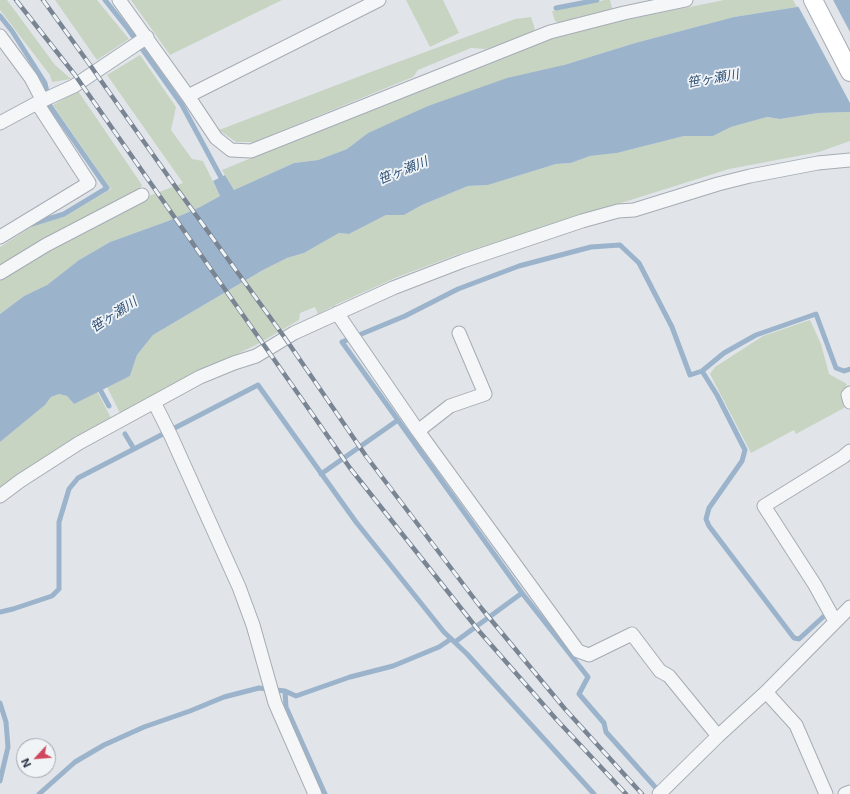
<!DOCTYPE html>
<html>
<head>
<meta charset="utf-8">
<style>
  body { margin:0 }
  #map { position:relative; width:850px; height:794px; overflow:hidden; background:#e1e5ea; font-family:Inter,sans-serif }
  canvas { display:block }
  .north { position:absolute; left:16px; top:738px; width:40px; height:40px; box-sizing:border-box; background:#f1f4f7; border:1px solid #a1a7af; border-radius:50%; rotate:244deg; font-size:11px; font-weight:700; line-height:16px; text-align:center; color:#293342 }
  .north::after { content:''; display:block; margin:auto; width:14px; height:18px; background:#d1455d; clip-path:polygon(50% 0,100% 100%,50% 72%,0 100%) }
</style>
</head>
<body>
<div id="map">
<canvas width="850" height="794"></canvas>
<div class="north">N</div>
</div>
<script>
const context = document.querySelector('canvas').getContext('2d');
context.lineJoin = 'round';
function fillPath(path, color) {
  context.fillStyle = color;
  context.fill(path, 'evenodd');
}
function poly(rows) {
  const path = new Path2D();
  for (const r of rows) {
    path.moveTo(r[0], r[1]);
    for (let i = 2; i < r.length; i += 2) path.lineTo(r[i], r[i + 1]);
  }
  return path;
}
function stroke(path, color, width, dash) {
  context.strokeStyle = color;
  context.lineWidth = width;
  context.lineCap = dash ? 'butt' : 'round';
  context.setLineDash(dash || []);
  context.stroke(path);
}
function label(font, color, halo, rows, align = 'center') {
  context.font = font + ' Inter,"Noto Sans JP",sans-serif';
  context.lineWidth = 3.5;
  context.setLineDash([]);
  context.textBaseline = 'middle';
  context.strokeStyle = halo;
  context.fillStyle = color;
  for (const [text, x, y, turn = 0] of rows) {
    context.save();
    context.translate(x, y);
    context.rotate((+turn || 0) * Math.PI / 180);
    context.textAlign = isNaN(turn) ? turn : align;
    if (halo) context.strokeText(text, 0, 0);
    context.fillText(text, 0, 0);
    context.restore();
  }
}
fillPath(poly([
  [0,0,7,0,55,65,71,79,52,82,50,75,0,10],
  [55,0,97,0,129,39,97,60],
  [131,0,282,0,170,55],
  [406,0,443,0,459,33,430,47],
  [605,0,610,0,612,8,608,12,562,24,555,21,552,11],
  [724,0,793,0,797,7,734,17,635,43,564,65,368,133,347,149,318,160,294,163,234,190,222,170,437,82,552,38,625,20],
  [531,17,535,29,530,35,486,49,471,48,418,70,413,77,254,142,236,142,219,130,368,73,515,19],
  [140,55,176,107,171,130,192,159,203,161,220,196,200,207,168,221,110,242,79,260,47,285,24,296,0,314,0,277,49,248,151,195,183,183,107,75],
  [78,91,142,185,136,194,0,269,0,247,33,226,66,216,111,189,53,105],
  [850,112,850,141,819,152,729,169,456,255,395,278,335,305,318,314,315,307,300,313,299,320,256,345,200,372,120,413,107,387,130,376,137,355,153,335,263,270,287,258,304,253,339,233,349,234,386,215,404,215,422,205,468,186,488,185,556,164,571,163,590,156,617,153,684,136,713,136,731,127,767,117,780,119,818,113],
  [810,320,821,344,829,374,847,384,842,396,844,408,796,434,794,430,751,453,710,374,715,367,763,336],
  [97,391,111,418,23,473,0,490,0,442,45,405,51,397,59,394,67,396,74,404]
]), '#c7d4c2');
fillPath(poly([
  [818,0,850,0,850,112,818,113,780,119,767,117,731,127,713,136,684,136,617,153,590,156,571,163,556,164,488,185,468,186,422,205,404,215,386,215,349,234,339,233,304,253,287,258,263,270,153,335,137,355,130,376,74,404,67,396,59,394,51,397,45,405,0,442,0,314,24,296,47,285,79,260,110,242,168,221,200,207,220,196,213,181,225,175,234,190,294,163,318,160,347,149,368,133,428,106,507,78,564,65,635,43,734,17,797,7]
]), '#9cb4cb');
fillPath(poly([
  [811,0,833,0,850,32,850,103,797,4]
]), '#e1e5ea');
stroke(poly([
  [105,0,128,29,182,105,224,183],
  [556,8,597,0],
  [0,16,12,31,45,83,50,106,107,188,64,214,32,224],
  [702,371,717,395,745,450,742,461,709,508,706,519,709,526,794,638,799,639,823,617],
  [97,384,109,406],
  [134,449,258,385,356,522,444,632,467,654,594,794],
  [321,474,398,420],
  [0,612,13,609,52,596,59,589,59,522,69,489,78,478,134,449,125,434],
  [455,642,522,593],
  [285,691,286,707,325,794],
  [0,703,6,722,8,747,0,781],
  [656,788,606,732,604,723,579,694,588,677,522,593,342,342,405,316,458,289,519,266,591,247,620,245,639,263,672,327,690,375,702,371,724,353,756,335,816,314,836,368,844,371,850,369],
  [39,794,75,762,104,745,144,727,190,711,224,697,259,688,285,691,296,696,350,677,393,666,439,647,451,639]
]), '#9cb4cb', 5);
const street = poly([
  [119,0,188,96,216,138,231,150,251,151,550,32,624,13,686,0],
  [0,36,31,78,43,101],
  [188,96,379,0],
  [0,123,37,103,74,86,147,37],
  [0,237,89,183,37,103],
  [0,273,46,245,142,195],
  [337,313,418,431,578,651,589,655,632,634,660,671,669,676,718,736],
  [850,393,848,395,850,402],
  [154,402,171,436,239,587,253,625,275,703,315,794],
  [418,431,450,406,485,394,459,333],
  [0,496,20,481,79,443,200,377,234,363,256,356,294,333,393,288,463,261,582,221,618,211,634,210,718,184,750,176,818,163,850,160],
  [835,621,815,585,764,506,843,457,850,451],
  [766,692,796,725,826,794],
  [659,794,718,736,766,692,850,607],
  [845,794,850,792]
]);
const secondary = poly([
  [813,0,850,72]
]);
stroke(street, '#a6acb4', 15);
stroke(secondary, '#a6acb4', 20);
stroke(street, '#f4f6f8', 13);
stroke(secondary, '#fff', 18);
const rail = poly([
  [16,0,75,75,350,468,479,631,556,719,626,794],
  [43,0,90,65,175,186,285,338,366,456,482,609,565,709,642,794]
]);
stroke(rail, '#7a8594', 4.5);
stroke(rail, '#f1f4f7', 3, [9]);
label('italic 13px', '#325377', '#f1f4f7', [
  ["笹ヶ瀬川",713,79,-10],
  ["笹ヶ瀬川",403,171,-22],
  ["笹ヶ瀬川",114,315,-33]
]);
</script>
</body>
</html>
